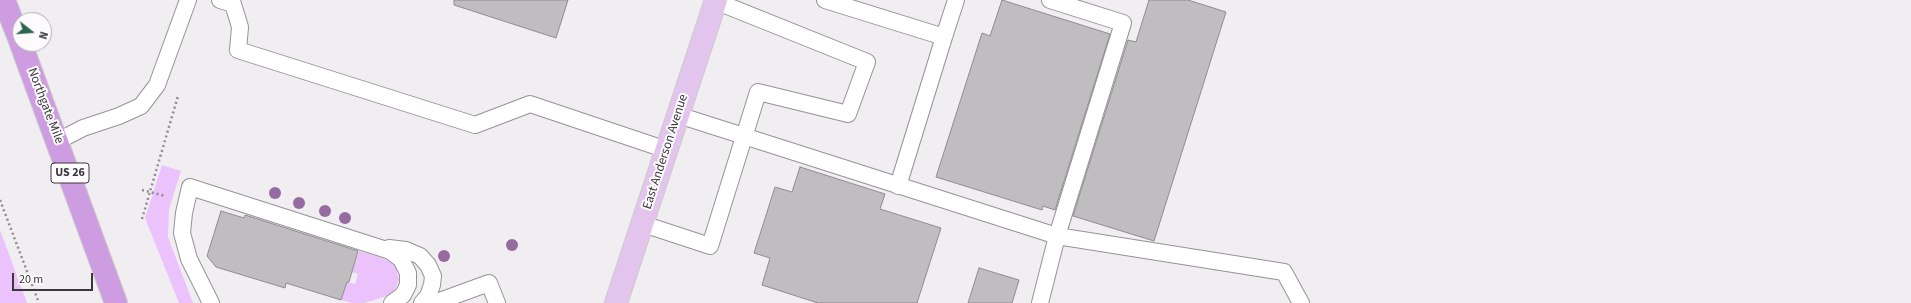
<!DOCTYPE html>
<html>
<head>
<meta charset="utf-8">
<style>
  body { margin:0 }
  #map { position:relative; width:1911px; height:303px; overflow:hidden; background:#f0eef1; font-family:"Source Sans 3",sans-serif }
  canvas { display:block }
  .north { position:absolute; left:12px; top:12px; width:40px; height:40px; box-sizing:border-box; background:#fefbff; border:1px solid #afadb0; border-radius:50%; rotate:107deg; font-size:11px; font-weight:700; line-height:16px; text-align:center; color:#393839 }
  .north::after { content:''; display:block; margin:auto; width:14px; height:18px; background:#2a654f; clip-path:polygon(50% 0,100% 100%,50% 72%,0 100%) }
  .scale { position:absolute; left:12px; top:273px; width:81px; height:18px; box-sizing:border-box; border:2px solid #393839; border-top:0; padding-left:5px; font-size:12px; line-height:14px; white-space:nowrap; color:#393839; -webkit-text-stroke:3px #fefbff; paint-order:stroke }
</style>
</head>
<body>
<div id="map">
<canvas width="1911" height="303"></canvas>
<div class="north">N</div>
<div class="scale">20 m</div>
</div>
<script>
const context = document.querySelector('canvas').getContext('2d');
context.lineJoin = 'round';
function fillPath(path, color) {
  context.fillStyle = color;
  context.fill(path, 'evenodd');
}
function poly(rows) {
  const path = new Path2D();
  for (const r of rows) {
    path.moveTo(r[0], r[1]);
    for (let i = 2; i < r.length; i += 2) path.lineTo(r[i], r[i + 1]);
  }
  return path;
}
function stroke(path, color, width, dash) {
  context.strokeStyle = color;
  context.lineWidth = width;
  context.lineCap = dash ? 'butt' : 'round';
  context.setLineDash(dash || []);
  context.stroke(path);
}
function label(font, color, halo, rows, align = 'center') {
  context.font = font + ' "Source Sans 3",sans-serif';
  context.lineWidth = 4;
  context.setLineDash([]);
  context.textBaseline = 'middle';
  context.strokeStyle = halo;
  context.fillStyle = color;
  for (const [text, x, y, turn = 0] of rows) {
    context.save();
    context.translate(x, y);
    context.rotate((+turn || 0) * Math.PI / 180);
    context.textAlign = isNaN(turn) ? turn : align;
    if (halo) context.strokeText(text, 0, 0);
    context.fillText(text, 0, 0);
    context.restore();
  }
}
fillPath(poly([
  [162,165,181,171,169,209,168,237,193,303,179,303,145,218],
  [0,230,27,303,0,303],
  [359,251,385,259,395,265,399,280,394,292,387,296,364,303,352,303,341,300,347,282,355,284,358,274,352,272]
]), '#ebc2fb');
const building = poly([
  [454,0,568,0,556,38,454,5,454,0],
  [1002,0,1110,34,1055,210,1043,206,1042,210,936,177,982,33,990,36,1002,0],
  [1149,0,1188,0,1226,12,1154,241,1073,216,1128,40,1136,42,1149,0],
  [800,167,885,194,880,209,941,228,917,303,818,303,762,285,770,258,754,253,775,187,792,192,800,167],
  [221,211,244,218,245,215,358,251,349,282,347,282,341,300,286,283,285,288,216,267,207,256,221,211],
  [979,268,1019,280,1012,303,968,303,979,268]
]);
fillPath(building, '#bfbdc0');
stroke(building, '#8e8c8f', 1);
const lane = poly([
  [220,0,233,4,240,27,238,50,475,125,530,104,667,150],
  [825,0,944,37,956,0],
  [678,115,1057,236,1284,272,1301,303],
  [58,141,83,128,119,116,141,106,157,85,188,0],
  [898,186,944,37],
  [643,224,710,246,758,92,848,114,867,62,715,1],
  [389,248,406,250,420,256,428,265,433,276,432,285,428,296,422,303],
  [211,303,189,259,182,233,184,213,190,187,390,251,401,259,408,273,408,285,403,295,392,303],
  [434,303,489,283,497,303],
  [1040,303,1057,236,1123,23,1050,0]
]);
const primary = poly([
  [616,303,716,0]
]);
const highway = poly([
  [4,0,20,41],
  [21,44,116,303]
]);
stroke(lane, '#959396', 18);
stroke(primary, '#cccbcc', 24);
stroke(highway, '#cccbcc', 24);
stroke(poly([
  [142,190,165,196],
  [0,200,39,303],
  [142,219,178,96]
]), '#8d8c8e', 2.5, [2, 3]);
stroke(lane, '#fff', 16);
stroke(primary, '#e2c4ed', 22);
stroke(highway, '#ce9de1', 22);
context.fillStyle = '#956ba1';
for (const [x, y] of [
  [275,193],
  [299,203],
  [325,211],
  [345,218],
  [512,245],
  [444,256]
]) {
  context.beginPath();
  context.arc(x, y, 6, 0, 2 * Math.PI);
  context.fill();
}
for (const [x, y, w] of [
  [70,173,38]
]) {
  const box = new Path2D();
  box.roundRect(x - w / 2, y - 10, w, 20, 3);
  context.fillStyle = '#fefbff';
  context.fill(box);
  stroke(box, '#393839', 1);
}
label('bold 12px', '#393839', null, [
  ["US 26",70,173]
]);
label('13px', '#393839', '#fefbff', [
  ["Northgate Mile",45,106,69],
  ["East Anderson Avenue",666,152,-72]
]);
</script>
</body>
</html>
